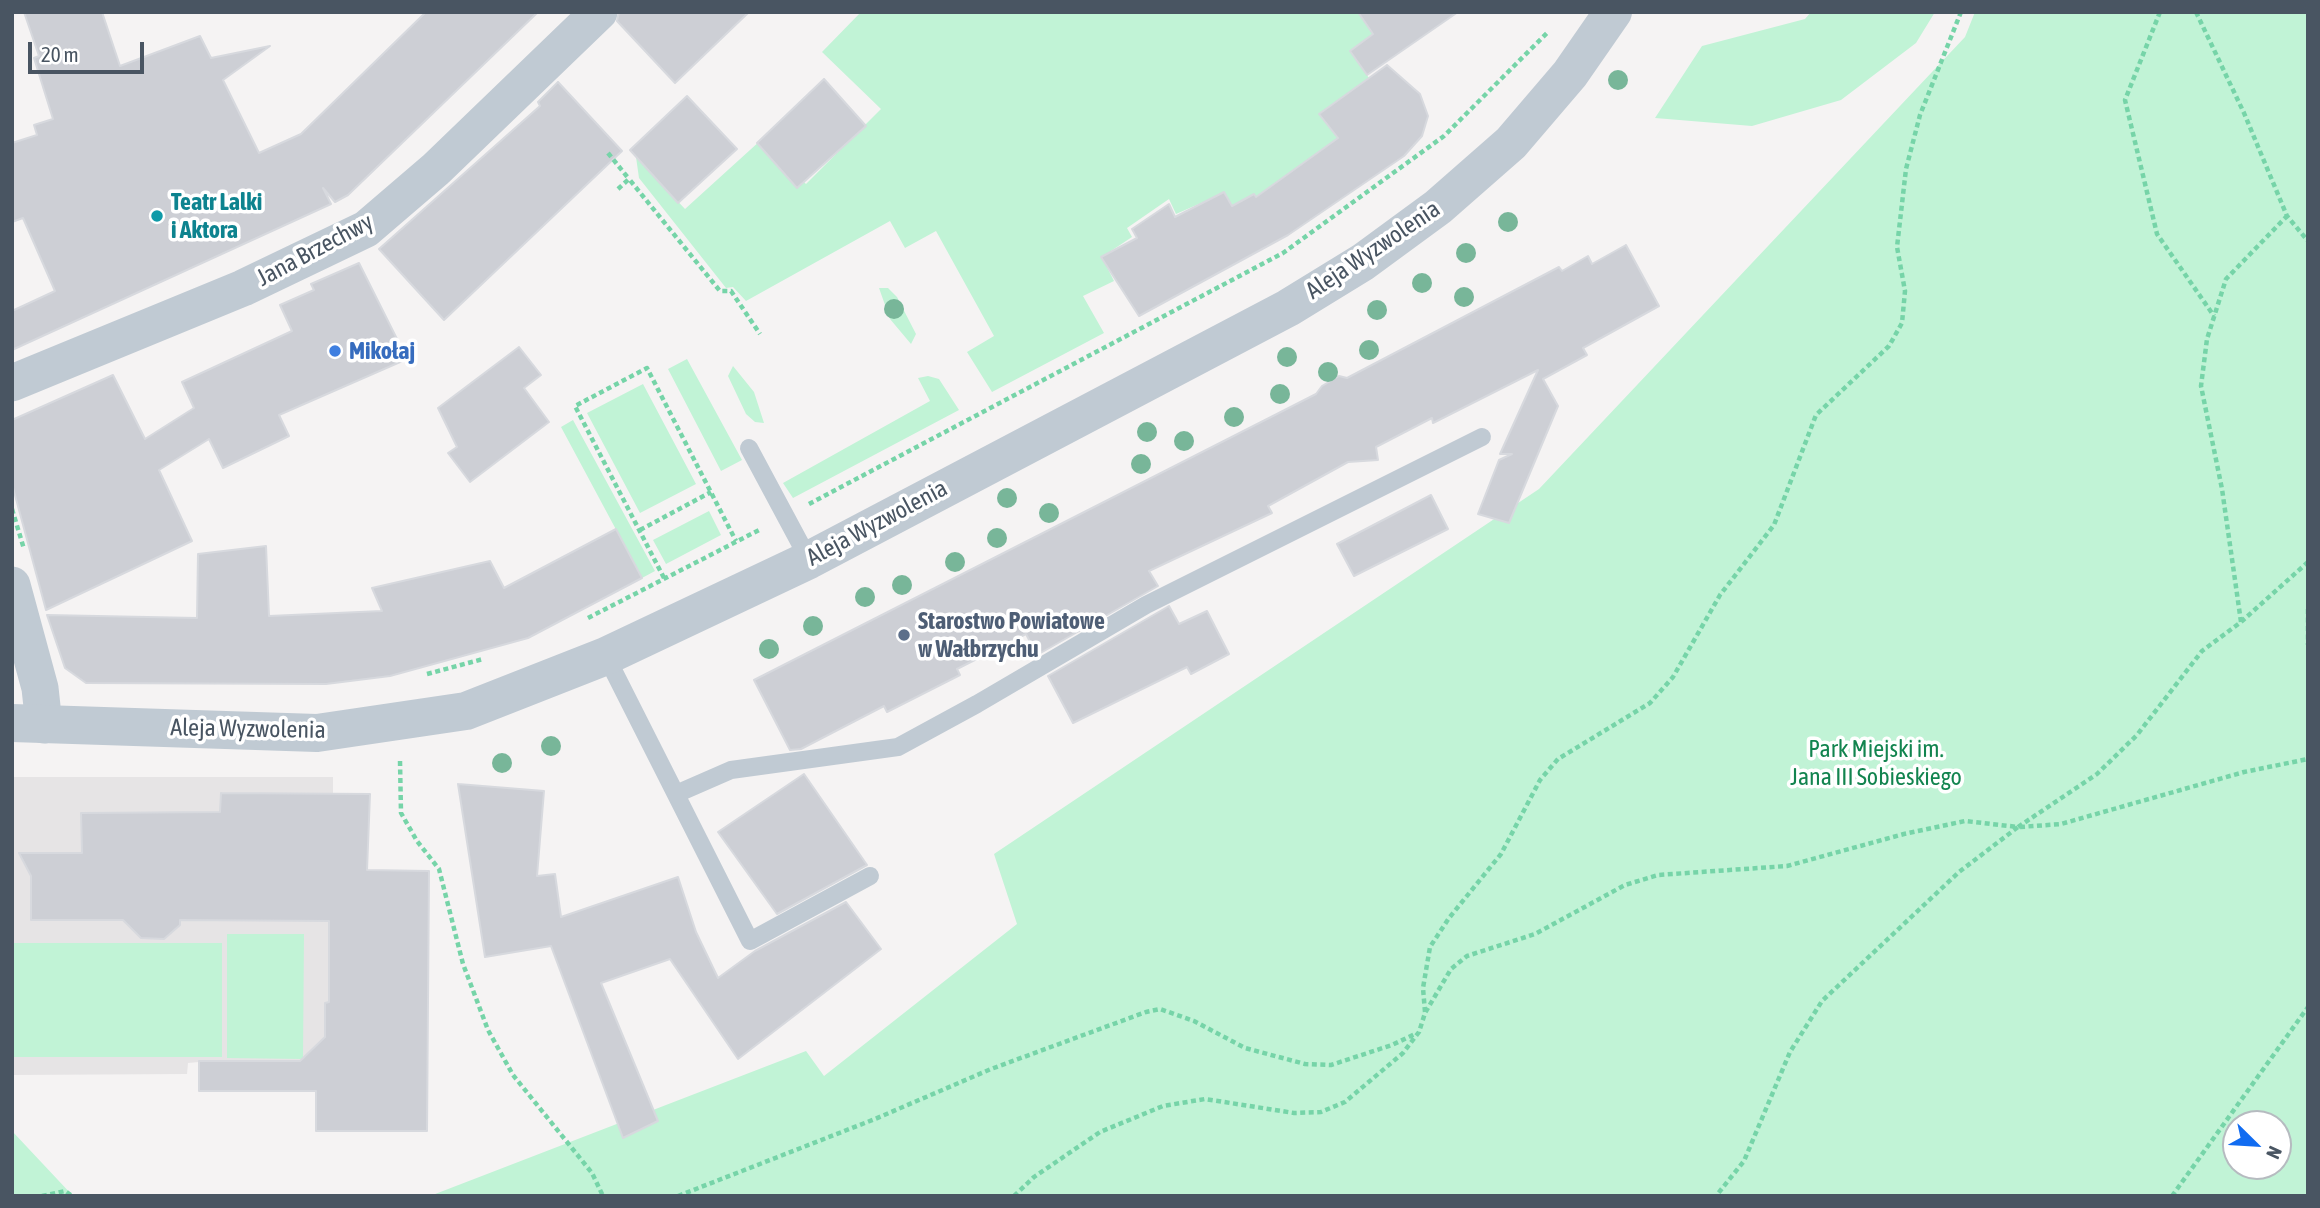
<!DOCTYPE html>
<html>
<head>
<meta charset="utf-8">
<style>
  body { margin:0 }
  #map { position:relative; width:2320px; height:1208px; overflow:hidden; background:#f5f3f3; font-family:"Asap Condensed",sans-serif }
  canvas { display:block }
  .frame { position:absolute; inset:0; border:14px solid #495562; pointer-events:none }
  .north { position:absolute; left:2222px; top:1110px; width:70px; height:70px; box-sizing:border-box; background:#fff; border:2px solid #b6bbc0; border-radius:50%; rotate:114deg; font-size:19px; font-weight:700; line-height:28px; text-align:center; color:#495562 }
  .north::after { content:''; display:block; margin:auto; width:24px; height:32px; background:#116cf1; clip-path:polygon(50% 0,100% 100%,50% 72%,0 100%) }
  .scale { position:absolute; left:28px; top:42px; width:116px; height:32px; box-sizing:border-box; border:4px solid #495562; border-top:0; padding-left:9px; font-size:21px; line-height:24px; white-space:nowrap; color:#495562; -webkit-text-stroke:5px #fff; paint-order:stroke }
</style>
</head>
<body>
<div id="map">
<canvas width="2320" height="1208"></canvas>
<div class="frame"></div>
<div class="north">N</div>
<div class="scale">20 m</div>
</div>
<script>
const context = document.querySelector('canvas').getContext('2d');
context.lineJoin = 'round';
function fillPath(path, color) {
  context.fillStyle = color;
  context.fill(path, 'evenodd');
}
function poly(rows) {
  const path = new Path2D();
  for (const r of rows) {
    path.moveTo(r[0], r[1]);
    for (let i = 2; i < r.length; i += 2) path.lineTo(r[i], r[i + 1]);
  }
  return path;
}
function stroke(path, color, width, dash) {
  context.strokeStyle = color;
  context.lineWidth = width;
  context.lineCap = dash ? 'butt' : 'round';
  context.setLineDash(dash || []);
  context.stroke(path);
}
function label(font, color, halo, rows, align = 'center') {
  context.font = font + ' "Asap Condensed",sans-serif';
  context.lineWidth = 7;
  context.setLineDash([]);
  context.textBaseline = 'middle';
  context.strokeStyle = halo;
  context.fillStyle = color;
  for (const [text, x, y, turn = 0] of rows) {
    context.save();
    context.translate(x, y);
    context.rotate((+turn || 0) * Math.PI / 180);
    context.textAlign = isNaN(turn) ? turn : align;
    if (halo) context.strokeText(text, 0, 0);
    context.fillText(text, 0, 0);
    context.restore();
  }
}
fillPath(poly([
  [12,777,333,777,333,794,370,794,367,870,429,871,427,1131,316,1131,316,1091,307,1091,298,1083,269,1091,199,1091,199,1062,188,1063,187,1074,12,1075]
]), '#e6e4e5');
fillPath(poly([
  [861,12,1360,12,1374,34,1350,51,1369,78,1319,114,1338,138,1256,197,1254,194,1232,206,1224,193,1176,214,1169,199,1127,228,1132,237,1102,257,1114,281,1083,296,1104,333,992,392,967,352,994,336,936,231,905,248,890,221,746,301,733,287,726,288,639,178,636,157,685,209,761,140,806,184,881,109,822,52],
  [1811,12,1935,12,1916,43,1841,100,1752,126,1655,118,1702,46,1805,19],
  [1975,12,2308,12,2308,1196,430,1196,806,1051,824,1076,1017,924,994,854,1539,489,1965,37],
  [2236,1124,2278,1124,2278,1166,2236,1166],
  [879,288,888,288,897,297,916,334,911,344,890,319],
  [687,359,742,460,721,471,668,369],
  [733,366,754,392,764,423,755,422,746,414,728,376],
  [928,376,939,379,959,410,793,498,783,483,930,401,918,378],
  [643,384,696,484,640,513,587,413],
  [573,420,655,571,642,578,561,427],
  [709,511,721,535,666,564,653,540],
  [227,934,304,934,303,1059,227,1058],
  [14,943,222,943,222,1057,13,1057],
  [12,1131,73,1196,12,1196]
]), '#c1f3d6');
const building = poly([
  [24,12,102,12,120,66,200,36,211,58,270,46,223,80,259,153,301,134,426,12,538,12,348,195,335,202,323,188,331,204,12,350,12,311,55,291,23,218,12,222,12,143,37,135,34,125,53,119,34,58,39,56,24,12],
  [619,12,749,12,675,83,617,21,619,12],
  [1358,12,1458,12,1367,75,1350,51,1373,34,1358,12],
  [1387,65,1420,94,1428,116,1422,136,1404,156,1288,235,1139,316,1101,257,1137,238,1132,229,1169,204,1175,217,1224,192,1232,206,1254,194,1256,197,1338,138,1319,114,1387,65],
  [824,79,866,126,797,188,757,143,824,79],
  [558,82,622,151,444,320,379,249,540,106,538,102,558,82],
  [687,96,737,149,678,203,630,150,687,96],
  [1626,245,1659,306,1583,348,1587,355,1543,379,1558,406,1509,523,1478,514,1499,460,1512,454,1500,454,1538,370,1433,423,1432,418,1376,447,1378,460,1348,462,1268,506,1272,513,1149,571,1158,586,1037,655,1026,634,957,669,960,675,887,712,884,706,801,749,790,750,754,680,1269,418,1316,394,1322,386,1339,376,1347,378,1559,267,1562,271,1588,256,1592,264,1626,245],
  [359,263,407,359,279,415,289,436,223,468,209,439,159,470,192,541,46,610,12,484,12,420,113,375,145,439,194,408,182,382,292,331,280,305,314,290,311,284,359,263],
  [519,347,541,375,524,388,549,422,470,482,448,453,457,447,438,408,519,347],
  [1431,495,1448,529,1354,576,1337,544,1431,495],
  [616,529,642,578,528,638,390,676,326,684,86,683,65,668,47,615,197,618,198,554,266,546,269,616,382,611,372,588,490,561,504,588,616,529],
  [1169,606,1179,624,1207,611,1229,654,1191,674,1187,667,1073,723,1048,676,1169,606],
  [804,774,867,865,777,914,718,832,804,774],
  [458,784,544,791,537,876,555,874,561,917,678,877,696,932,718,978,755,951,846,902,881,949,738,1059,670,959,601,983,658,1121,623,1138,551,946,485,957,458,784],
  [221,793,370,794,367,870,429,871,427,1131,316,1131,316,1091,199,1091,199,1061,300,1061,325,1037,325,1003,329,1002,329,921,180,920,180,925,164,939,141,938,123,920,31,920,31,876,19,853,82,853,81,813,220,812,221,793]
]);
fillPath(building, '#cdcfd5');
stroke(building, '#d7d9de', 2);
stroke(poly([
  [2160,12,2125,100,2157,234,2214,316],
  [2196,12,2244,113,2287,216,2308,241],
  [608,153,629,179],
  [618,189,629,179,720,291,731,291,760,334],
  [809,504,1283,253,1444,136,1549,31],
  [12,509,24,549],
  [640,530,711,492],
  [664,578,575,406,647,368,736,541],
  [2308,609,2308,645],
  [588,618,761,529],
  [2241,622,2222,489,2201,386,2207,339,2226,279,2287,216],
  [427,674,483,659],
  [400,761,401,813,417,841,439,869,463,964,488,1030,513,1075,592,1173,603,1196],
  [2018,827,2097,774,2137,735,2202,651,2241,622,2308,562],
  [2020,827,2061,824,2244,772,2308,759],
  [1425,1012,1423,988,1430,947,1449,918,1501,854,1540,780,1558,759,1650,703,1673,677,1720,595,1774,525,1816,415,1889,346,1902,323,1905,291,1897,247,1906,169,1920,115,1961,12],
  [42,1196,65,1191,72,1196],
  [678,1196,875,1119,991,1069,1146,1012,1160,1009,1194,1021,1245,1048,1305,1064,1331,1065,1392,1045,1415,1034],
  [1014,1196,1034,1177,1100,1132,1163,1106,1205,1099,1294,1113,1321,1112,1345,1102,1403,1053,1419,1032,1425,1013,1451,969,1467,956,1535,934,1625,885,1658,875,1787,866,1904,834,1965,821,2018,827,1959,872,1822,1001,1790,1052,1744,1161,1716,1196],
  [2172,1196,2308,1007]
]), '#76d4a8', 4.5, [5, 3.5]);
stroke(poly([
  [749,448,809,560],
  [606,656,750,941,870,876],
  [676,794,731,770,898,747,977,704,1146,605,1482,437]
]), '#c0cad3', 18);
stroke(poly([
  [12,383,243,288,366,229,436,169,599,12],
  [12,585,40,688,44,725]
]), '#c0cad3', 37);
stroke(poly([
  [12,723,317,733,466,711,606,656,809,560,1288,308,1363,262,1438,207,1511,143,1570,74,1613,12]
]), '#c0cad3', 38);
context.fillStyle = '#78b699';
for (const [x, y] of [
  [1618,80],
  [1508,222],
  [1466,253],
  [1422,283],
  [1464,297],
  [894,309],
  [1377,310],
  [1369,350],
  [1287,357],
  [1328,372],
  [1280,394],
  [1234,417],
  [1147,432],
  [1184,441],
  [1141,464],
  [1007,498],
  [1049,513],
  [997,538],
  [955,562],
  [902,585],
  [865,597],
  [813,626],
  [769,649],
  [551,746],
  [502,763]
]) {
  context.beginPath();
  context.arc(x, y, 10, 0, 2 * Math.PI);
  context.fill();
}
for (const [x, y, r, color] of [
  [157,216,7,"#0f9aa8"],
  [335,351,7,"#3f7fe0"],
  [904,635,7,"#5c6f8a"]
]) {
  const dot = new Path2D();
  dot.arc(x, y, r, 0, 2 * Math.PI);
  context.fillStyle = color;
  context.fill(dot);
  stroke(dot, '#fff', 2.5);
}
label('bold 24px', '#0d838f', '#fff', [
  ["Teatr Lalki",171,202],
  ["i Aktora",171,230]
], 'left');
label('24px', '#495562', '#fff', [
  ["Jana Brzechwy",315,250,-28],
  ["Aleja Wyzwolenia",1373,250,-34],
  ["Aleja Wyzwolenia",877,523,-28],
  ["Aleja Wyzwolenia",248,729,1]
]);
label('bold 24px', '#366cbe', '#fff', [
  ["Mikołaj",349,351]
], 'left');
label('bold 24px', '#4e5e75', '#fff', [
  ["Starostwo Powiatowe",918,621],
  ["w Wałbrzychu",918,649]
], 'left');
label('24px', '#12844f', '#fff', [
  ["Park Miejski im.",1876,749],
  ["Jana III Sobieskiego",1876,777]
]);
</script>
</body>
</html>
